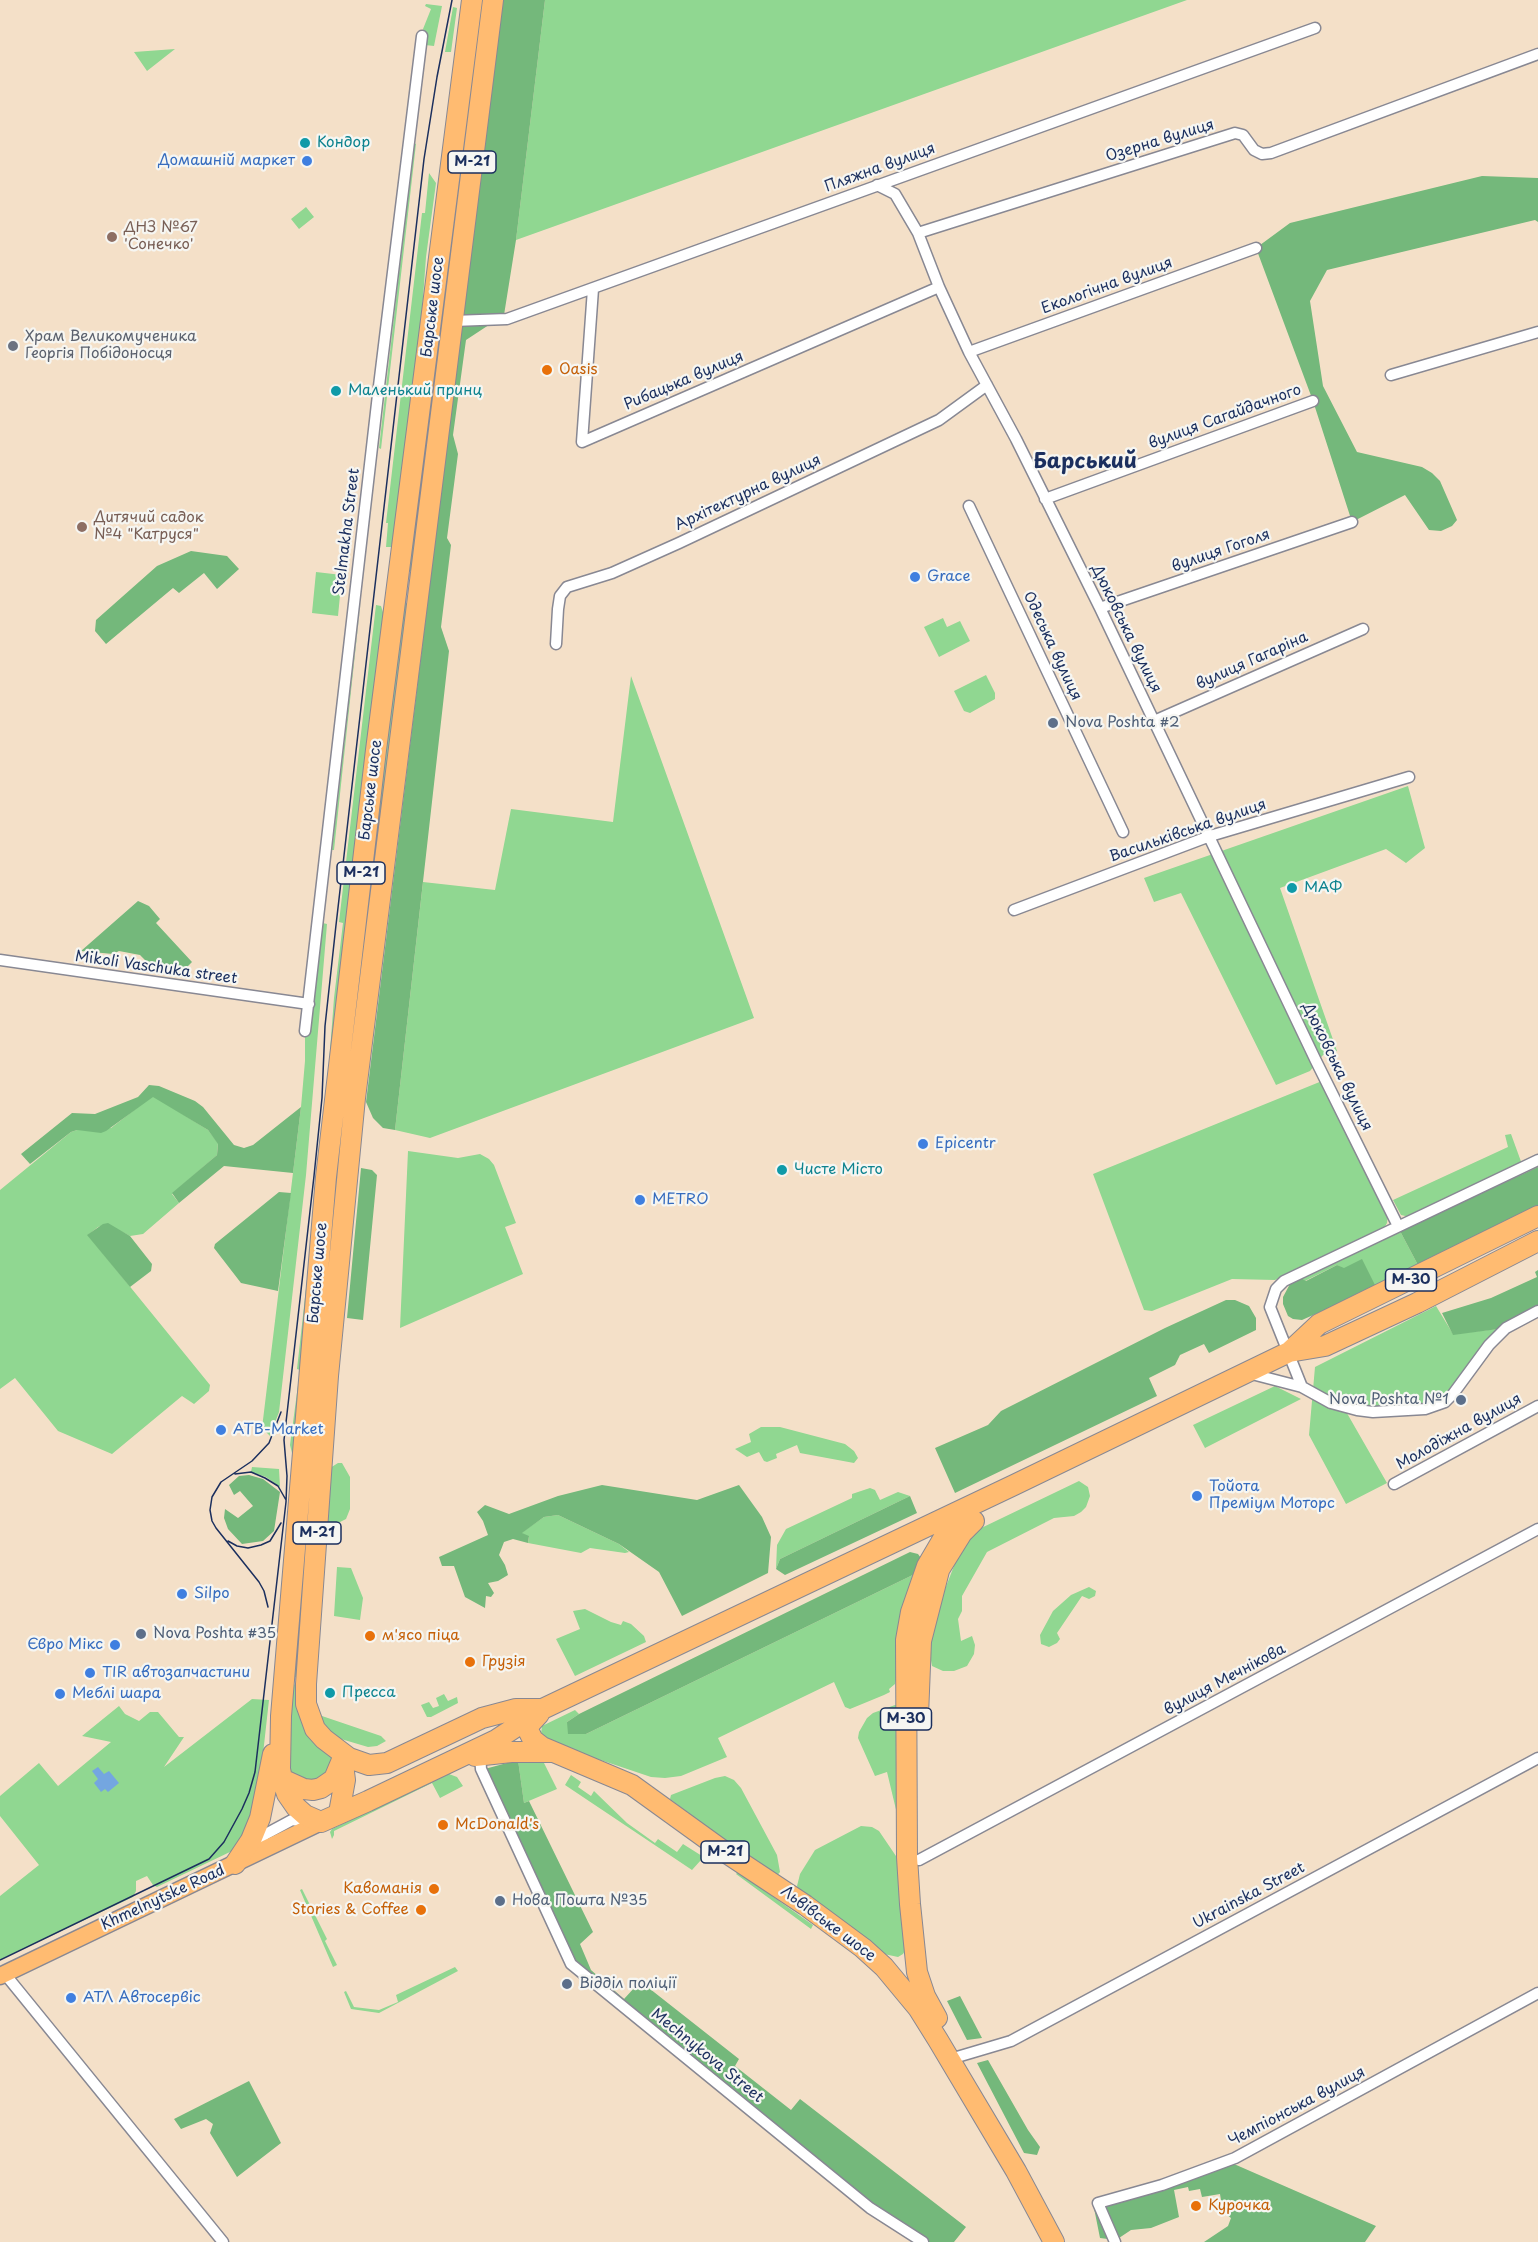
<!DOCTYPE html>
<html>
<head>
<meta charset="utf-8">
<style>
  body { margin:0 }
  canvas { display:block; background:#f4e0c8 }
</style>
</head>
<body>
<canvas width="1538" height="2242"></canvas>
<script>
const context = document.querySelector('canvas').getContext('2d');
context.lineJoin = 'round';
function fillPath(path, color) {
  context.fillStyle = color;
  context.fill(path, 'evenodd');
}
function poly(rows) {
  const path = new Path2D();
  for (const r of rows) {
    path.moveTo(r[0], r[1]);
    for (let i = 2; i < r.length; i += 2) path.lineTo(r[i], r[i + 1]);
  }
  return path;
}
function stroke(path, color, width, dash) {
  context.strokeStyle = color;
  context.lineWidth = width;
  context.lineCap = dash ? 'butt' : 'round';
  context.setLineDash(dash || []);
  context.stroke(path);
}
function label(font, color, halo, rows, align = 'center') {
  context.font = font + ' "Playpen Sans",sans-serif';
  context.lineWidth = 4.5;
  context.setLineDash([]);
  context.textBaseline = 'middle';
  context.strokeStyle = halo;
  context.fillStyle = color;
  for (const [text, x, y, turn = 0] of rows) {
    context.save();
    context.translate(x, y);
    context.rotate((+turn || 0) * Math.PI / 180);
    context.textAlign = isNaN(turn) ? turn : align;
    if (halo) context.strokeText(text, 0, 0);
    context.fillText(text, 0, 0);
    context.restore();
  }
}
fillPath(poly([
  [545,0,1187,0,516,240],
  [480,1,484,1,414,568,411,571,408,571],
  [426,4,442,6,434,46,425,45,426,37,423,29,431,9,425,6],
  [453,7,457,8,451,52,445,52],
  [175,49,147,71,134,52],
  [414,143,416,144,381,449,379,448],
  [429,173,436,183,426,257,418,367,399,521,391,547,386,547,388,523,386,523,422,213,425,213],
  [306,207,314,217,299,229,291,219],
  [316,572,342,575,338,616,312,613],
  [361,598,334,850,332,850],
  [404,602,409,605,300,1677,293,1677,332,1175],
  [376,605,381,606,386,622,326,1103,334,998,343,923,339,922],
  [943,618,947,627,960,621,970,641,939,657,924,627],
  [986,675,995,693,995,699,970,713,964,711,954,691],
  [631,676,754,1018,430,1138,395,1130,423,882,495,890,511,809,613,822],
  [1408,786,1425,848,1406,863,1386,849,1280,888,1337,1051,1323,1055,1310,1071,1276,1085,1181,893,1154,902,1144,878],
  [318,922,327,924,306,1175,279,1412,270,1436,262,1428,301,1107,305,1061,305,1031],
  [1322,1081,1388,1215,1387,1223,1383,1230,1275,1280,1232,1279,1152,1311,1144,1310,1093,1174],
  [151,1097,155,1097,208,1130,218,1143,217,1155,172,1194,179,1203,143,1234,130,1236,107,1224,98,1227,88,1235,210,1385,209,1391,194,1404,182,1396,112,1454,58,1431,15,1378,0,1389,0,1190,71,1132,77,1130,111,1128],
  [1511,1134,1523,1167,1414,1218,1401,1215,1393,1200,1508,1147,1505,1135],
  [408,1151,458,1158,480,1154,489,1159,494,1165,516,1223,505,1227,523,1274,400,1328],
  [318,1181,295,1450,292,1453,290,1445,300,1370,297,1369],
  [1400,1231,1419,1267,1376,1287,1337,1265,1305,1281,1299,1277],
  [1436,1306,1453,1334,1506,1328,1435,1407,1344,1408,1387,1483,1346,1504,1309,1435,1315,1367],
  [1275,1386,1301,1399,1205,1448,1193,1425],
  [761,1427,780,1427,845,1444,854,1451,858,1458,854,1463,800,1453,797,1445,776,1454,777,1458,767,1462,764,1461,759,1452,747,1457,735,1449,751,1442,749,1434],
  [338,1463,342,1463,350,1477,350,1509,346,1519,336,1524,331,1524,327,1520,330,1468],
  [252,1467,279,1469,280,1487,266,1477,251,1472],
  [1079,1481,1088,1487,1090,1496,1086,1507,1081,1512,1074,1516,1054,1518,987,1552,962,1596,962,1611,958,1619,961,1641,972,1636,975,1645,974,1654,967,1666,954,1671,943,1671,932,1666,929,1650,938,1607,961,1548,975,1531],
  [870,1488,875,1490,880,1500,898,1492,910,1496,780,1559,776,1569,777,1545,786,1529,852,1498,852,1494],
  [558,1515,619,1544,629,1552,625,1553,590,1548,581,1553,528,1543,529,1537,521,1533,544,1517],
  [337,1567,351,1568,363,1598,360,1620,334,1616],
  [923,1570,899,1671,895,1684,889,1689,890,1692,884,1695,850,1709,845,1707,834,1682,718,1738,727,1757,681,1776,665,1778,651,1777,553,1744,541,1734,542,1726,575,1710,579,1714,567,1722,586,1734],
  [1089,1587,1096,1591,1095,1596,1089,1599,1082,1596,1057,1633,1060,1639,1057,1643,1049,1647,1041,1644,1040,1635,1053,1611,1071,1595],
  [585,1609,611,1622,621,1625,623,1621,631,1624,644,1636,646,1642,575,1676,556,1639,580,1629,573,1611],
  [291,1684,298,1685,337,1757,323,1779,308,1781,292,1776,286,1759],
  [444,1694,448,1701,457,1697,458,1703,431,1717,427,1717,421,1705,429,1702,433,1708,439,1706,436,1698],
  [252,1699,269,1700,256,1817,232,1851,157,1887,153,1885,147,1876,136,1881,136,1891,133,1897,0,1960,0,1896,39,1865,0,1816,0,1796,39,1763,58,1786,111,1742,82,1736,119,1706,125,1714,139,1721,150,1712,158,1712,179,1737,184,1737,164,1767],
  [895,1705,900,1706,898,1818,887,1772,875,1776,858,1738,859,1732,867,1718,873,1713],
  [322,1716,381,1736,386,1741,377,1746,368,1747,341,1739,330,1734,320,1720],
  [518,1760,540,1761,544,1763,557,1789,524,1803],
  [449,1774,457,1777,463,1786,440,1798,432,1783,334,1831,334,1835,332,1839,330,1832,332,1829],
  [571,1775,581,1782,578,1787,591,1796,594,1791,627,1823,655,1843,658,1839,677,1852,683,1844,702,1856,701,1860,692,1870,565,1785],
  [725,1776,734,1780,741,1788,777,1855,780,1872,775,1878,670,1799,671,1795,715,1778],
  [861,1826,872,1827,879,1831,898,1859,906,1949,903,1954,898,1957,884,1954,800,1893,797,1886,800,1874,815,1850],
  [738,1872,813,1925,811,1929,736,1874],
  [302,1889,327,1939,325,1941,337,1965,333,1967,300,1890],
  [455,1967,458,1971,379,2013,351,2009,344,1992,346,1991,354,2007,379,2010,398,2002,396,1995]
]), '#90d791');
fillPath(poly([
  [502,0,545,0,516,240,504,315,466,340,453,435,458,454,447,538,451,545,441,627,449,651,395,1130,383,1128,373,1118,366,1102],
  [1482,176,1538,178,1538,222,1535,220,1327,270,1310,301,1323,386,1357,452,1422,467,1432,473,1440,481,1457,520,1452,526,1441,531,1429,530,1405,495,1352,522,1313,401,1256,248,1290,223],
  [191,551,227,556,239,569,217,589,204,573,179,593,173,588,106,644,95,631,96,620,157,566],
  [138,901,149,906,160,919,156,923,192,962,186,968,147,962,140,955,119,951,113,954,81,951],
  [149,1085,159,1086,195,1101,203,1107,234,1145,244,1148,253,1145,301,1107,293,1173,224,1166,179,1203,172,1193,217,1155,218,1144,208,1130,153,1097,106,1131,101,1133,77,1130,71,1132,30,1164,21,1154,72,1113,95,1114,138,1097],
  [1538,1167,1538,1208,1419,1267,1400,1231],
  [361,1168,372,1170,377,1175,363,1320,347,1318],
  [279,1192,291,1193,278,1291,241,1283,214,1248,215,1244],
  [103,1224,108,1223,130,1236,152,1264,151,1271,130,1287,87,1235],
  [1362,1259,1376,1287,1302,1320,1293,1319,1288,1316,1283,1304,1283,1297,1291,1282,1299,1277,1306,1281,1337,1265,1344,1268],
  [1538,1270,1538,1311,1506,1328,1453,1335,1442,1313,1491,1298,1537,1277,1535,1272],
  [1226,1300,1235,1300,1249,1306,1256,1318,1256,1330,1209,1353,1204,1344,1180,1355,1175,1365,1149,1378,1157,1396,955,1493,935,1448,988,1425,1001,1411,1165,1328],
  [249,1475,263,1479,280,1492,274,1531,263,1541,242,1544,228,1529,224,1518,225,1509,238,1518,253,1506,240,1491,234,1495,229,1485,239,1476],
  [602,1485,697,1500,739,1485,762,1517,771,1537,768,1573,682,1616,659,1572,619,1544,558,1515,544,1517,522,1533,529,1536,528,1543,513,1539,504,1542,499,1555,505,1565,508,1575,498,1581,488,1583,494,1593,491,1597,486,1596,485,1608,465,1597,454,1566,442,1566,439,1557,488,1535,483,1521,477,1512,485,1505,509,1514,558,1496],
  [910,1496,917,1513,785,1575,776,1569,780,1559],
  [910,1552,918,1554,923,1561,923,1570,586,1734,568,1734,567,1722,579,1714],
  [518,1760,524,1803,529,1801,593,1932,580,1944,591,1970,624,1999,635,1987,645,1985,739,2059,735,2066,791,2110,800,2099,966,2227,954,2242,923,2242,878,2214,571,1964,481,1770],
  [960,1996,982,2038,967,2040,947,2001],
  [988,2060,1028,2130,1040,2147,1037,2155,1024,2153,977,2063],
  [249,2081,281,2143,237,2177,210,2133,213,2124,206,2119,181,2129,174,2119],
  [1234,2164,1376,2226,1365,2242,1204,2242,1228,2226,1231,2218,1223,2212,1220,2194,1202,2197,1200,2189,1189,2191,1188,2187,1174,2190,1179,2217,1151,2228,1131,2230,1116,2240,1100,2238,1094,2208,1163,2189]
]), '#74b87b');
fillPath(poly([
  [98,1767,104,1774,109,1771,119,1783,108,1792,105,1789,101,1792,94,1783,98,1779,92,1771]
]), '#74a6e0');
const street = poly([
  [877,185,895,194,918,233,939,287,969,352,1016,439,1100,608,1316,1061,1398,1226],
  [918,233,1235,133,1243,135,1254,150,1262,154,1271,153,1538,54],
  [593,289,582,442,939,287],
  [453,321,507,319,1315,28],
  [969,352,1256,248],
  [1391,375,1538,332],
  [1045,499,1313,401],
  [969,506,1123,832],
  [1100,608,1352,522],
  [556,644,558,609,560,596,567,587,612,573,679,543,939,420,987,385],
  [1154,721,1363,629],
  [1014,910,1210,836,1409,777],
  [0,960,309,1004],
  [305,1031,379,386,422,36],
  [1248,1373,1302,1387,1331,1403,1357,1410,1373,1412,1425,1409,1445,1402,1453,1394,1489,1345,1506,1328,1538,1311],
  [1302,1387,1270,1307,1276,1289,1284,1281,1538,1160],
  [1394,1484,1538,1406],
  [480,1755,481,1769,571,1964,870,2208,923,2242],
  [252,1845,266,1834,292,1820,299,1821,307,1829],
  [919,1860,1538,1529],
  [5,1974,223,2242],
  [957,2057,1011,2041,1538,1758],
  [1115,2242,1098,2203,1162,2185,1235,2158,1538,1993]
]);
const primary = poly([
  [0,1976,321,1822]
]);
const highway = poly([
  [472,0,376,750,326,1177,281,1716,280,1769,282,1779,287,1794,296,1807,305,1815,321,1822,368,1801,496,1740,543,1709],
  [493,0,355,1098,328,1376,306,1684,306,1704,315,1729,324,1739,349,1758,369,1765,387,1763,482,1718,516,1709,543,1709],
  [1289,1352,1319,1324,1538,1216],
  [939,1570,962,1533,974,1521],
  [532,1714,1014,1485,1289,1352,1325,1346,1417,1303,1538,1241],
  [539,1714,528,1726,528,1730,533,1740,542,1747,632,1785,722,1850,805,1905,863,1948,884,1967,918,2008,938,2040,1016,2171,1054,2242],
  [918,1716,921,1641,942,1559],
  [475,1756,511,1752,551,1752],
  [282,1779,304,1789,313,1790,321,1788,334,1779,342,1760],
  [339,1813,345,1780,343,1764],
  [235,1864,251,1840,260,1818,273,1754],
  [937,2018,925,1996,917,1972,910,1904,907,1857,906,1640,911,1612,927,1566,947,1532,965,1513]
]);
stroke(street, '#888893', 13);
stroke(primary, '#888893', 19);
stroke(highway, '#888893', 22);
stroke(street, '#fff', 10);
stroke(primary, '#ffbb71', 16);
stroke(highway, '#ffbb71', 20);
stroke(poly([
  [235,1474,251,1472,265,1478,278,1486,286,1500],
  [228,1541,237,1546,248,1548,261,1545,270,1541,281,1523],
  [268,1607,264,1591,259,1582,216,1528,212,1521,210,1510,212,1497,221,1482,252,1461,269,1443,281,1412],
  [0,1960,209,1859,224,1842,242,1809,249,1793,255,1772,286,1502,287,1476,284,1440,314,1176,322,1098,325,1026,336,925,424,159,437,77,452,0]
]), '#1b2f5e', 1.5);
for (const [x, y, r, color] of [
  [305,143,6,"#0f9aa8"],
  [307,161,6,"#3f7fe0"],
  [112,237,6,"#8d6e63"],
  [13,346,6,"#6b7280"],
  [547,370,6,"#e8710a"],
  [336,391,6,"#0f9aa8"],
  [82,527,6,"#8d6e63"],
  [915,577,6,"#3f7fe0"],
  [1053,723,6,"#5c6f8a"],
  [1292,888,6,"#0f9aa8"],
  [923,1144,6,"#3f7fe0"],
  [782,1170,6,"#0f9aa8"],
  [640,1200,6,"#3f7fe0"],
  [1461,1400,6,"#5c6f8a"],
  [221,1430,6,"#3f7fe0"],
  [1197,1496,6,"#3f7fe0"],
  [182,1594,6,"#3f7fe0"],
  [141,1634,6,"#5c6f8a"],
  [370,1636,6,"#e8710a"],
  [115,1645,6,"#3f7fe0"],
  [470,1662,6,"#e8710a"],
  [90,1673,6,"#3f7fe0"],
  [330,1693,6,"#0f9aa8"],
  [60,1694,6,"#3f7fe0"],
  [443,1825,6,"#e8710a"],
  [434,1889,6,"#e8710a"],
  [500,1901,6,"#5c6f8a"],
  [421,1910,6,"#e8710a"],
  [567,1984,6,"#5c6f8a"],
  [71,1998,6,"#3f7fe0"],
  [1196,2206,6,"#e8710a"]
]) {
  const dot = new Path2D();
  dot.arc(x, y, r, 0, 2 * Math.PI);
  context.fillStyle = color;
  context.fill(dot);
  stroke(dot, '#f6f6f2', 2);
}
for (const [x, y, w] of [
  [472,162,48],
  [361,873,48],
  [1411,1280,51],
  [317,1533,48],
  [906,1719,51],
  [725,1852,48]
]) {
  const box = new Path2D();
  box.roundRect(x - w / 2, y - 11, w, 22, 4.5);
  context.fillStyle = '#f6f6f2';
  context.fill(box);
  stroke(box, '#1b2f5e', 1.5);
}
label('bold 14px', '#1b2f5e', null, [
  ["М-21",472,162],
  ["М-21",361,873],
  ["М-30",1411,1280],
  ["М-21",317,1533],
  ["М-30",906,1719],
  ["М-21",725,1852]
]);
label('15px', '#1b2f5e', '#f6f6f2', [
  ["Озерна вулиця",1160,141,-17],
  ["Пляжна вулиця",880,168,-20],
  ["Екологічна вулиця",1107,286,-20],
  ["Барське шосе",433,307,-83],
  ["Рибацька вулиця",684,381,-23],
  ["вулиця Сагайдачного",1225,417,-20],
  ["Архітектурна вулиця",748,493,-25],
  ["Stelmakha Street",347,532,-83],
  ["вулиця Гоголя",1221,551,-19],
  ["Дюковська вулиця",1126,629,64],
  ["Одеська вулиця",1052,646,65],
  ["вулиця Гагаріна",1252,661,-24],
  ["Барське шосе",371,790,-83],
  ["Васильківська вулиця",1188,831,-19],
  ["Mikoli Vaschuka street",156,968,8],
  ["Дюковська вулиця",1337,1067,64],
  ["Барське шосе",318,1273,-85],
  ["Молодіжна вулиця",1459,1432,-29],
  ["вулиця Мечнікова",1225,1680,-28],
  ["Ukrainska Street",1249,1896,-28],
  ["Khmelnytske Road",163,1898,-25],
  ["Львівське шосе",828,1924,37],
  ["Mechnykova Street",707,2056,39],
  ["Чемпіонська вулиця",1297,2107,-28]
]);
label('15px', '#0d838f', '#f6f6f2', [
  ["Кондор",317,143],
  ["Маленький принц",348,391],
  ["МАФ",1304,888],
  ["Чисте Місто",794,1170],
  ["Пресса",342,1693]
], 'left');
label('15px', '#366cbe', '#f6f6f2', [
  ["Домашній маркет",295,161,"right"],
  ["Grace",927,577],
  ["Epicentr",935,1144],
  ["METRO",652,1200],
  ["ATB-Market",233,1430],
  ["Тойота",1209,1487],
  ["Преміум Моторс",1209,1504],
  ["Silpo",194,1594],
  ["Євро Мікс",103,1645,"right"],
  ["TIR автозапчастини",102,1673],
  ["Меблі шара",72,1694],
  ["АТЛ Автосервіс",83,1998]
], 'left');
label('15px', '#785e54', '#f6f6f2', [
  ["ДНЗ №67",124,228],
  ["'Сонечко'",124,245],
  ["Дитячий садок",94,518],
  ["№4 \"Катруся\"",94,535]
], 'left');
label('15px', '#5b616d', '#f6f6f2', [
  ["Храм Великомученика",25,337],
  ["Георгія Побідоносця",25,354]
], 'left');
label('15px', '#c56008', '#f6f6f2', [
  ["Oasis",559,370],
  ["м'ясо піца",382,1636],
  ["Грузія",482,1662],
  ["McDonald's",455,1825],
  ["Кавоманія",422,1889,"right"],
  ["Stories & Coffee",409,1910,"right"],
  ["Курочка",1208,2206]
], 'left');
label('15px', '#4e5e75', '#f6f6f2', [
  ["Nova Poshta #2",1065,723],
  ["Nova Poshta №1",1449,1400,"right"],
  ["Nova Poshta #35",153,1634],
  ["Нова Пошта №35",512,1901],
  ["Відділ поліції",579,1984]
], 'left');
label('bold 21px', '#1b2f5e', '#f6f6f2', [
  ["Барський",1085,462]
]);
</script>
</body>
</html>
